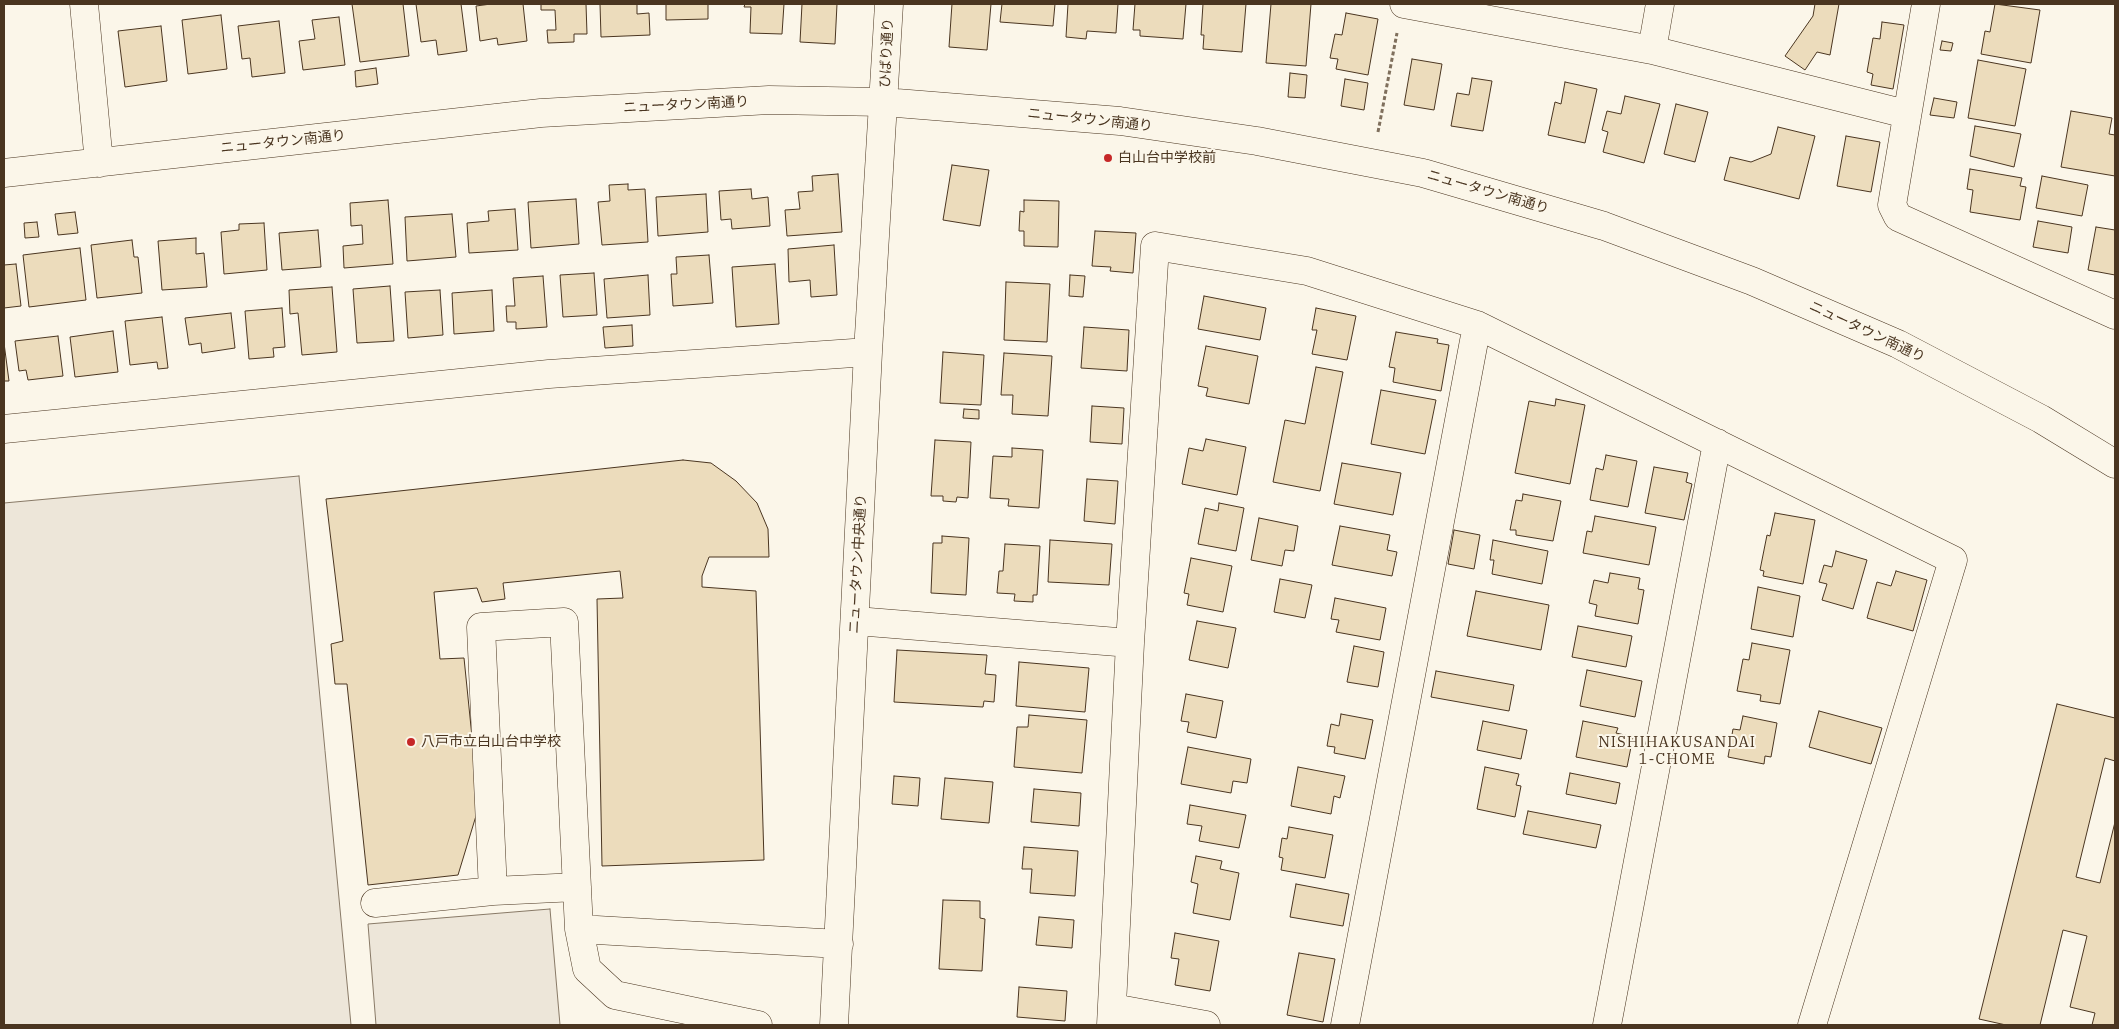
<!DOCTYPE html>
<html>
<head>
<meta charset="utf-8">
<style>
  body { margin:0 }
  #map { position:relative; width:2119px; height:1029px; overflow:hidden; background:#fbf6e9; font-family:"IBM Plex Serif",serif }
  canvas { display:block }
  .frame { position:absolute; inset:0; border:5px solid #4a3520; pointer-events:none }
</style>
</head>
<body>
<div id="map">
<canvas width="2119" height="1029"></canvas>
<div class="frame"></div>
</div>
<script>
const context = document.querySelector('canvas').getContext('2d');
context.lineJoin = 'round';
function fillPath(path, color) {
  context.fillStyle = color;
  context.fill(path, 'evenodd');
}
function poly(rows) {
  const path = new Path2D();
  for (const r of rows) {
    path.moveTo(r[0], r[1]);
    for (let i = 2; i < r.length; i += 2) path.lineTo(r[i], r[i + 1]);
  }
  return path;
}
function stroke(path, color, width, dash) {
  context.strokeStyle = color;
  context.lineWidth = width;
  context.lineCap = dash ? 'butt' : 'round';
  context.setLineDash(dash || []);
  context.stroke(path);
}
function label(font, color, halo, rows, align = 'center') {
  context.font = font + ' "IBM Plex Serif","Noto Sans JP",serif';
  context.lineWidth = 4;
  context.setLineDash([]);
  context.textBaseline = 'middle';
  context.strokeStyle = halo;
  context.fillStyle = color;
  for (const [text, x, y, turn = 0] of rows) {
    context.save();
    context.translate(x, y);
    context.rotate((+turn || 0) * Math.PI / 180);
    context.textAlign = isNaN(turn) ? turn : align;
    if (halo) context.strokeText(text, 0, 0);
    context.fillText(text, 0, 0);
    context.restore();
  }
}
const green = poly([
  [299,476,351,1025,4,1025,4,503,299,476],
  [550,909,560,1025,376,1025,368,924,550,909]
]);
fillPath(green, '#ede6d9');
stroke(green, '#887966', 1);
const building = poly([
  [352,4,403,4,409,56,360,62,352,4],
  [416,4,461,4,467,51,438,55,436,40,421,42,416,4],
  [491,4,523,4,527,41,498,45,497,38,480,41,476,6,491,4],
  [541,4,586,4,587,34,574,34,574,42,548,43,547,30,556,30,555,10,541,10,541,4],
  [600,4,637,4,637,14,649,13,650,35,601,37,600,4],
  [666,4,708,4,708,19,666,20,666,4],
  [745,4,784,4,782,34,750,33,751,7,744,7,745,4],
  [802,4,837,4,835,44,800,42,802,4],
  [952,4,991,4,987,50,949,47,952,4],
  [1002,4,1055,4,1053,26,1000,22,1002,4],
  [1068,4,1118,4,1116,33,1087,31,1086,39,1066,37,1068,4],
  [1135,4,1186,4,1183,39,1140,36,1140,30,1133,30,1135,4],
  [1203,4,1246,4,1242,52,1203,49,1204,35,1201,35,1203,4],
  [1271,4,1311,4,1306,66,1266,63,1271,4],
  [1815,4,1839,4,1830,55,1817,52,1805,70,1785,56,1813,16,1815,4],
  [1995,4,2040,10,2031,63,1981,54,1985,31,1990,32,1995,4],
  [1346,13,1378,19,1368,75,1336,69,1338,59,1330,58,1335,34,1342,35,1346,13],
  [221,15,227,69,188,74,182,20,221,15],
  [339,17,345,65,303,70,299,41,315,39,312,20,339,17],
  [279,21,285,73,252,77,250,58,242,59,238,26,279,21],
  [1882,22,1904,25,1893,89,1871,85,1873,74,1867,72,1873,38,1880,39,1882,22],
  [161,26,167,81,125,87,118,31,161,26],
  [1942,41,1953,43,1951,51,1940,50,1942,41],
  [1412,59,1442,64,1434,110,1404,105,1412,59],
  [1978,60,2026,69,2015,126,1968,118,1978,60],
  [376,68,378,84,356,87,355,71,376,68],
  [1290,73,1307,75,1305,98,1288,97,1290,73],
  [1472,78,1492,81,1483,131,1451,126,1457,93,1469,95,1472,78],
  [1345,79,1368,83,1364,110,1341,106,1345,79],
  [1565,82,1597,89,1585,143,1548,135,1555,102,1561,104,1565,82],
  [1625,96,1660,104,1644,163,1603,152,1608,132,1602,130,1607,111,1621,114,1625,96],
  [1934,98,1957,102,1954,118,1930,115,1934,98],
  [1676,104,1708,112,1695,162,1664,154,1676,104],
  [2071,111,2112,118,2109,134,2115,135,2115,176,2061,167,2071,111],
  [1975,126,2021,134,2014,167,1970,156,1975,126],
  [1778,127,1815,136,1799,199,1724,180,1730,157,1751,162,1771,154,1778,127],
  [1846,136,1880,142,1871,192,1837,186,1846,136],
  [952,165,989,170,980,226,943,220,952,165],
  [1970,169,2022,178,2020,186,2026,187,2020,220,1970,212,1973,190,1967,189,1970,169],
  [838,174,842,232,787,236,785,210,800,209,798,192,813,191,812,176,838,174],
  [2042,176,2088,185,2082,216,2036,208,2042,176],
  [628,184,628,190,645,189,648,242,602,245,598,202,610,201,609,185,628,184],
  [751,189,752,199,768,197,770,226,732,229,731,219,721,220,719,191,751,189],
  [706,194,708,232,658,236,656,197,706,194],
  [576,199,579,244,531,248,528,202,576,199],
  [388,200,393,264,344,268,343,246,363,244,362,225,351,226,350,203,388,200],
  [1024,200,1059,201,1058,247,1024,246,1024,231,1019,231,1020,211,1024,212,1024,200],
  [515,209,518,250,469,253,467,223,489,221,488,211,515,209],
  [75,212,78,233,58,235,55,214,75,212],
  [452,214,456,257,407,261,405,217,452,214],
  [2038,221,2072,227,2068,253,2033,247,2038,221],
  [37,222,39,237,25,238,24,223,37,222],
  [264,223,267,270,224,274,221,232,239,230,239,224,264,223],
  [2096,227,2115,230,2115,275,2088,270,2096,227],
  [318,230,321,267,282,270,279,233,318,230],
  [1095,231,1136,233,1133,273,1110,271,1111,267,1092,266,1095,231],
  [196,238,196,254,204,253,207,287,162,290,158,241,196,238],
  [132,240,134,257,138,257,142,293,97,298,91,245,132,240],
  [834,245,837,295,811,297,810,280,789,282,788,249,834,245],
  [80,248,86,300,29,307,23,255,80,248],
  [709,255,713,303,673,306,671,274,677,274,676,257,709,255],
  [16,264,21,306,4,308,4,265,16,264],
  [775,264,779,324,736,327,732,267,775,264],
  [594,273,597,315,563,317,560,275,594,273],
  [648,275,650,315,607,318,604,279,648,275],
  [1070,275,1085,276,1083,297,1069,296,1070,275],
  [543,276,547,327,516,329,516,322,507,322,506,306,515,306,513,278,543,276],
  [1006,282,1050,284,1047,342,1004,340,1006,282],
  [390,286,394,341,357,343,353,289,390,286],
  [332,287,337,352,302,355,298,313,290,314,289,290,332,287],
  [440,290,443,335,408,338,405,292,440,290],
  [492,290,494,331,454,334,452,293,492,290],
  [1204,296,1266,308,1260,340,1198,329,1204,296],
  [282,308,285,347,273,348,274,357,249,359,245,311,282,308],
  [1316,308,1356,316,1347,360,1312,354,1317,330,1312,330,1316,308],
  [231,313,235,348,202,353,201,343,189,345,185,318,231,313],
  [162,317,168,368,158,369,157,362,130,365,125,321,162,317],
  [632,325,633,346,605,348,603,327,632,325],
  [1084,327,1129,330,1127,371,1081,368,1084,327],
  [113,331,118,372,75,377,70,337,113,331],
  [1396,332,1438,339,1437,343,1449,345,1441,391,1393,382,1395,368,1389,367,1396,332],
  [58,336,63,376,28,380,26,370,19,371,15,341,58,336],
  [4,343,9,381,4,381,4,343],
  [1206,346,1258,356,1249,404,1206,396,1208,388,1198,386,1206,346],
  [943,352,984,355,981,405,940,403,943,352],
  [1004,353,1052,356,1048,416,1012,414,1013,395,1001,395,1004,353],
  [1316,367,1343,372,1320,491,1273,482,1285,420,1305,424,1316,367],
  [1381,390,1436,400,1425,454,1371,444,1381,390],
  [1556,399,1585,405,1570,484,1515,473,1529,401,1555,406,1556,399],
  [1092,406,1124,408,1122,444,1090,442,1092,406],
  [964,409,979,410,979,419,963,418,964,409],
  [1206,439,1246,447,1237,495,1182,484,1189,448,1203,451,1206,439],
  [935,440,971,442,968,498,957,497,956,502,943,501,943,496,931,496,935,440],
  [1012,448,1043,450,1039,508,1008,506,1009,499,990,498,993,456,1012,457,1012,448],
  [1606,455,1637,461,1628,507,1590,500,1596,468,1603,470,1606,455],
  [683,460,711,463,736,481,757,503,768,529,769,557,709,557,702,576,702,587,756,591,764,860,602,866,597,599,623,598,620,571,503,583,505,599,482,602,477,588,434,592,440,659,464,658,479,806,458,875,368,885,347,684,335,684,331,644,343,641,326,499,683,460],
  [1342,463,1401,473,1393,515,1334,504,1342,463],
  [1654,467,1688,473,1686,482,1692,484,1684,520,1645,513,1654,467],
  [1087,479,1118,481,1115,524,1084,521,1087,479],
  [1523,494,1561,501,1553,541,1516,535,1516,530,1510,530,1516,500,1522,501,1523,494],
  [1219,503,1244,508,1236,551,1198,544,1205,508,1218,511,1219,503],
  [1775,513,1815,520,1803,584,1763,576,1764,571,1760,570,1767,535,1770,536,1775,513],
  [1595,516,1656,527,1649,565,1583,553,1587,531,1592,532,1595,516],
  [1259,518,1298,526,1294,551,1285,550,1282,566,1251,560,1259,518],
  [1340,526,1390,535,1387,550,1397,552,1392,576,1332,565,1340,526],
  [1454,530,1480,535,1474,569,1448,564,1454,530],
  [942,536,969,538,966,595,931,593,933,543,942,543,942,536],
  [1050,540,1112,544,1109,585,1048,582,1050,540],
  [1493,540,1548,551,1542,584,1492,574,1494,560,1490,560,1493,540],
  [1005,544,1040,546,1037,595,1033,595,1033,602,1014,601,1015,594,997,593,999,571,1003,571,1005,544],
  [1836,551,1867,560,1853,609,1822,600,1827,584,1819,582,1824,565,1832,567,1836,551],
  [1191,558,1232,566,1223,612,1187,605,1189,594,1184,593,1191,558],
  [1896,571,1927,580,1913,631,1867,618,1877,582,1891,586,1896,571],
  [1610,573,1640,578,1638,589,1644,590,1638,624,1595,616,1597,605,1589,603,1594,580,1608,583,1610,573],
  [1280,579,1312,585,1305,618,1274,612,1280,579],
  [1758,587,1800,596,1793,637,1751,629,1758,587],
  [1476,591,1549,605,1541,650,1467,636,1476,591],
  [1335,598,1386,608,1380,640,1336,632,1339,620,1331,619,1335,598],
  [1197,621,1236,628,1228,668,1189,660,1197,621],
  [1578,626,1632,636,1626,667,1572,657,1578,626],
  [1752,643,1790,650,1780,704,1760,701,1761,695,1737,691,1743,659,1749,660,1752,643],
  [1354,646,1384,652,1378,687,1347,682,1354,646],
  [897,650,987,655,985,674,996,675,994,702,984,701,983,707,894,702,897,650],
  [1019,662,1089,668,1085,712,1016,706,1019,662],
  [1587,670,1642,681,1635,717,1580,706,1587,670],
  [1436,671,1514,685,1509,711,1431,697,1436,671],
  [1186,694,1223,701,1216,738,1187,732,1189,722,1181,721,1186,694],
  [2057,704,2115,718,2115,761,2105,758,2076,877,2100,883,2115,822,2115,1025,2092,1025,2095,1013,2070,1007,2087,936,2063,930,2040,1025,2006,1025,1979,1019,2057,704],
  [1819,711,1882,728,1871,764,1809,747,1819,711],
  [1341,714,1373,720,1365,759,1334,753,1335,747,1327,746,1331,724,1339,726,1341,714],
  [1029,715,1087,720,1082,773,1014,767,1017,727,1028,727,1029,715],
  [1743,716,1777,723,1771,757,1765,756,1764,764,1728,757,1733,729,1740,730,1743,716],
  [1483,721,1527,730,1521,759,1477,750,1483,721],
  [1583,721,1618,728,1616,733,1633,737,1627,767,1576,757,1583,721],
  [1188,747,1251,759,1247,783,1233,781,1231,793,1181,784,1188,747],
  [1298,767,1345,776,1340,798,1334,796,1331,814,1291,806,1298,767],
  [1485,767,1519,774,1516,785,1521,786,1515,817,1477,809,1485,767],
  [1570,773,1620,783,1616,804,1566,794,1570,773],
  [894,776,920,778,918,806,892,804,894,776],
  [945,778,993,782,989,823,941,819,945,778],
  [1034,789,1081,793,1079,826,1031,822,1034,789],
  [1190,805,1246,815,1239,848,1199,841,1202,826,1187,824,1190,805],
  [1528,811,1601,825,1596,848,1523,834,1528,811],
  [1289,827,1333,835,1325,878,1281,870,1283,858,1279,857,1282,838,1287,839,1289,827],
  [1024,847,1078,851,1075,896,1030,893,1032,869,1022,869,1024,847],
  [1196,856,1222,861,1220,869,1239,873,1230,920,1193,913,1198,884,1191,882,1196,856],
  [1296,884,1349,894,1343,926,1290,917,1296,884],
  [943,900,980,901,980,918,985,919,982,971,939,969,943,900],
  [1039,917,1074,920,1072,948,1036,945,1039,917],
  [1175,933,1219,941,1210,991,1175,985,1179,959,1171,958,1175,933],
  [1299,953,1335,959,1323,1022,1287,1015,1299,953],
  [1019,987,1067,991,1065,1021,1017,1017,1019,987]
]);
fillPath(building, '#ecdcbc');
stroke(building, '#4a3520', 1);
const minor = poly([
  [84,4,99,163],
  [1404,4,1652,50,1906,114],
  [1926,4,1892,205,1898,217,2115,315],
  [1652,50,1660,4],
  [4,173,541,113,769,100,884,102,1120,121,1257,141,1423,173,1604,226,1752,281,1898,344,2041,419,2115,464],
  [4,429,549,374,868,352],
  [856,621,1130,643],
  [577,887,493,891,481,627,564,622,579,929,839,944],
  [375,903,493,891],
  [579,929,587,969,615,995,758,1025],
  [1113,1008,1206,1025],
  [834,1025,868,352,889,4],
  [1111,1025,1130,643,1155,246,1307,271,1477,325,1953,560,1812,1025],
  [1345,1025,1477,325],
  [1607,1025,1717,443]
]);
stroke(minor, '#4a3520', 29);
stroke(poly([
  [1378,132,1397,33]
]), '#7f6f5c', 3, [4, 2.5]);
stroke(minor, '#fbf6e9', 28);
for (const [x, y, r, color] of [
  [1108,158,5,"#c62828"],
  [411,742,5,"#c62828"]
]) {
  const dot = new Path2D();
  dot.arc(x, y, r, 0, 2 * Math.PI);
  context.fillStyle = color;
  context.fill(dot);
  stroke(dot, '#fbf6e9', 2);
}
label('14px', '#4a3520', '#fbf6e9', [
  ["ひばり通り",887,53,-87],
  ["ニュータウン南通り",686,105,-3],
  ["ニュータウン南通り",1090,120,6],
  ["ニュータウン南通り",283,142,-6],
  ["ニュータウン南通り",1488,192,16],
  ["ニュータウン南通り",1867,332,25],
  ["ニュータウン中央通り",858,564,-87]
]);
label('14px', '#4a3520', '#fbf6e9', [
  ["白山台中学校前",1118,158],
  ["八戸市立白山台中学校",421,742]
], 'left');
context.letterSpacing = '1px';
label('15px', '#4a3520', '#fbf6e9', [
  ["NISHIHAKUSANDAI",1677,743],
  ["1-CHOME",1677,760]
]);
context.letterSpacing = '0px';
</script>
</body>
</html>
